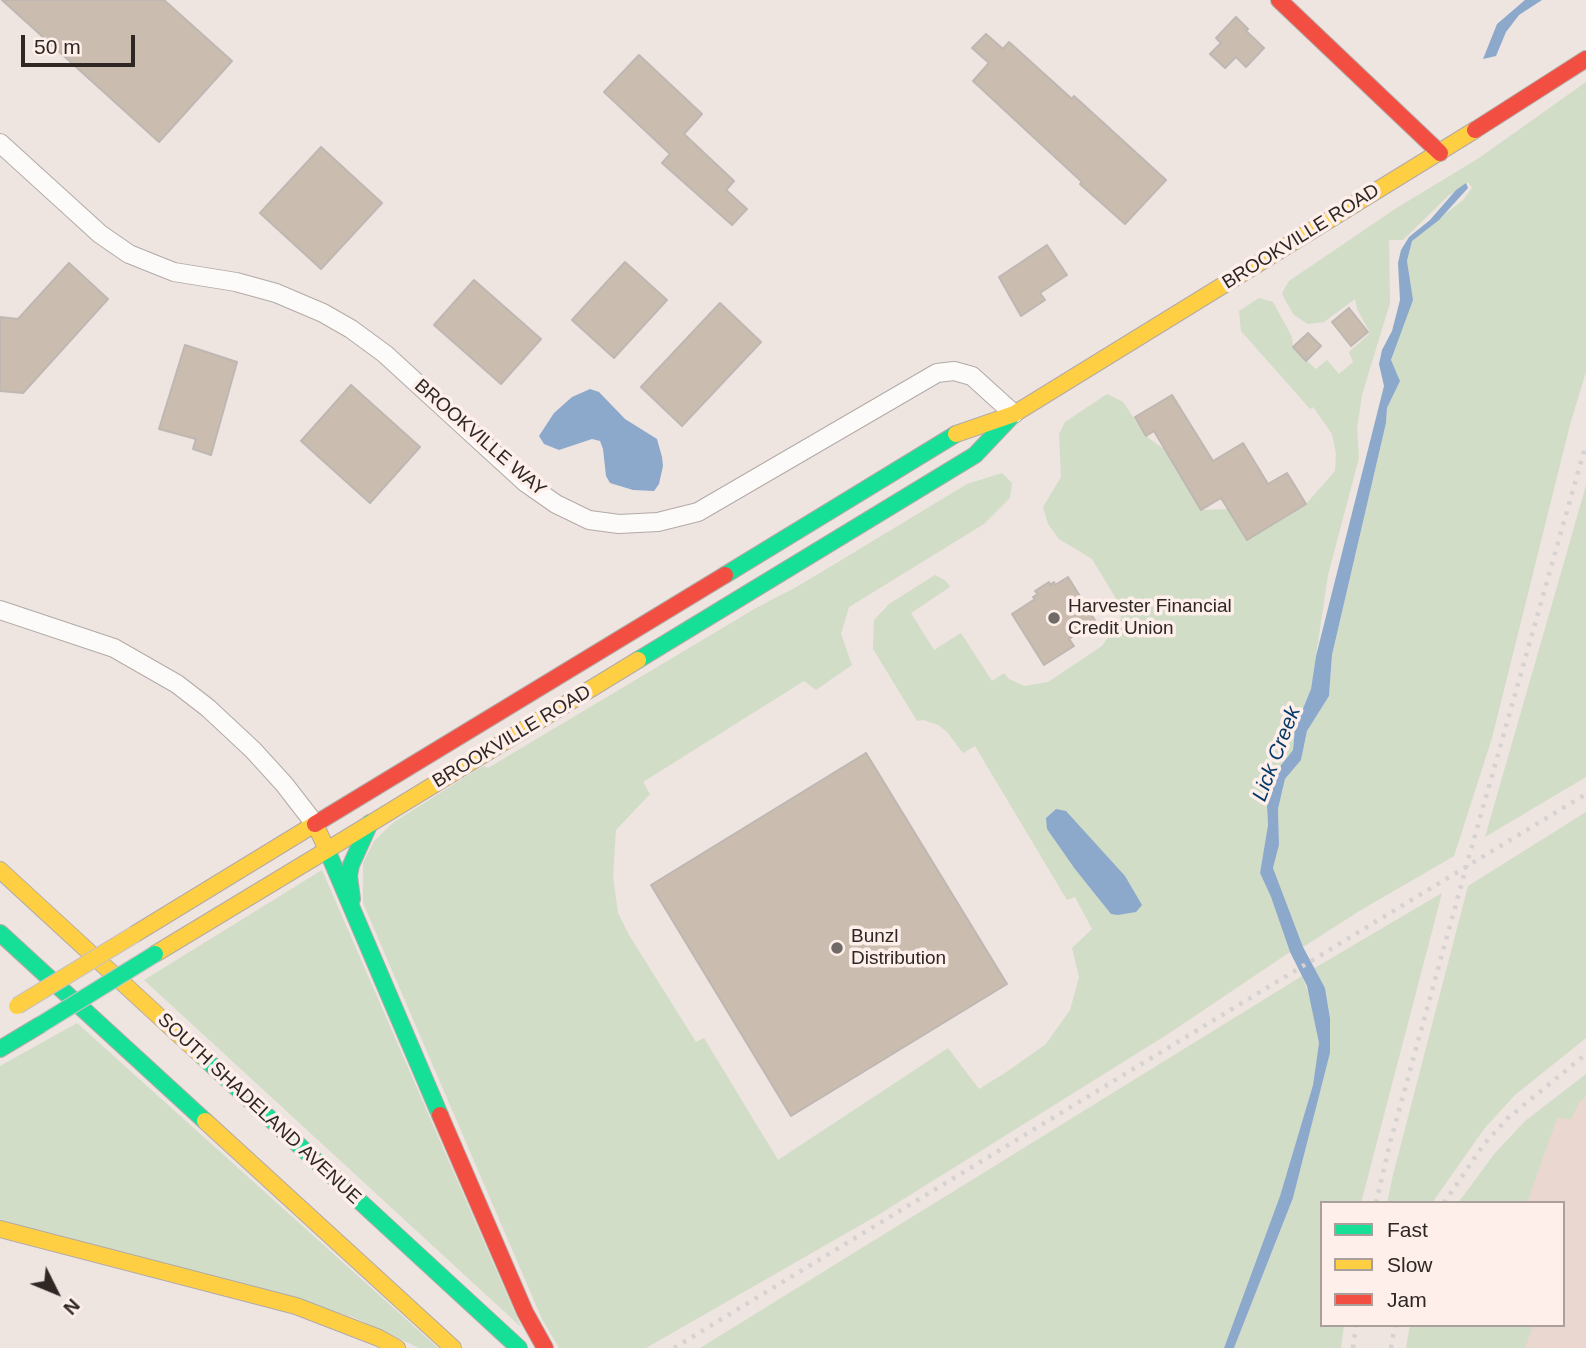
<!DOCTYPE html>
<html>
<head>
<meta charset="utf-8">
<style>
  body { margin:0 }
  #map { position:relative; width:1586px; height:1348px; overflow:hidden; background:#eee4e0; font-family:Helvetica,sans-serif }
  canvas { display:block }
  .legend { position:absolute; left:1320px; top:1201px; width:245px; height:126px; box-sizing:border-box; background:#feefea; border:2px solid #ab9f9b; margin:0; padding:9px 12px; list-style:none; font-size:21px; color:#2e2724 }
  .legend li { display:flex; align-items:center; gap:14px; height:35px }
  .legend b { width:35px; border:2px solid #ab9f9b }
  .north { position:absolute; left:21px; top:1257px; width:70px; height:70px; -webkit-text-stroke:5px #feefea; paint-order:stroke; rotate:133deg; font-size:19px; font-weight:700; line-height:28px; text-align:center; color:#2e2724 }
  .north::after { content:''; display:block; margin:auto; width:24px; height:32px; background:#2e2724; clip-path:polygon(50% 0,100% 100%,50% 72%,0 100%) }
  .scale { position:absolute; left:21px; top:35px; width:114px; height:32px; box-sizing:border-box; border:4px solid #2e2724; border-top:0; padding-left:9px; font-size:21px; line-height:24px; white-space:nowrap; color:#2e2724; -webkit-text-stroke:5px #feefea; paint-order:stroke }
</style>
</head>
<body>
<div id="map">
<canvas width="1586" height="1348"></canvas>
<ul class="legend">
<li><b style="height:9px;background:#16e098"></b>Fast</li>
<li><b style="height:9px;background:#ffcf43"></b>Slow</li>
<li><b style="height:9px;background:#f24e42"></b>Jam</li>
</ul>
<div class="north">N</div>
<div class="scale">50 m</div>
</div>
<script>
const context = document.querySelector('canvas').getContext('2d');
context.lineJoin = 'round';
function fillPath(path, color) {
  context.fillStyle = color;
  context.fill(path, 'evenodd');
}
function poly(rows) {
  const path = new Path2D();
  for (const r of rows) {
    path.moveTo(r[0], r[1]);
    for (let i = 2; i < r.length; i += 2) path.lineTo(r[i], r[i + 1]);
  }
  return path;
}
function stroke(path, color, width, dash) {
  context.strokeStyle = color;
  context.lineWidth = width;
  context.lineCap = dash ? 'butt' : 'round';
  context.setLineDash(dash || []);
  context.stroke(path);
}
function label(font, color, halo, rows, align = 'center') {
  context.font = font + ' Helvetica,sans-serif';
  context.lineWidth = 7;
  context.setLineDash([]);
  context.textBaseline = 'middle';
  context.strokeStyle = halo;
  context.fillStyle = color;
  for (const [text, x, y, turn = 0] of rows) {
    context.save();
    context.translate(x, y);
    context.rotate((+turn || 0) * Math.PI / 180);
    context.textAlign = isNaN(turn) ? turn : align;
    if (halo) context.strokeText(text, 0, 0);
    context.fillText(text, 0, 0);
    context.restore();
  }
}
fillPath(poly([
  [1586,1087,1586,1348,1432,1348,1435,1325,1563,1325,1563,1203,1480,1203,1497,1175]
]), '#ead7d0');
fillPath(poly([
  [1586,82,1586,372,1571,421,1492,738,1454,856,1361,910,1303,947,1273,868,1279,845,1278,809,1285,779,1301,760,1307,731,1329,696,1332,655,1386,423,1387,408,1400,381,1391,361,1412,300,1407,261,1412,240,1463,200,1472,188,1468,182,1448,196,1403,240,1389,240,1390,303,1362,395,1357,428,1359,458,1328,575,1311,689,1295,728,1293,750,1271,778,1267,806,1268,825,1260,873,1271,897,1290,952,1168,1034,878,1215,646,1348,559,1348,542,1319,363,903,363,863,374,841,394,822,483,766,488,768,756,608,800,585,967,484,1002,473,1012,483,1010,498,984,524,849,607,841,634,852,665,816,690,804,681,643,782,650,794,616,830,613,876,618,913,629,935,696,1042,704,1038,778,1160,948,1048,979,1089,1005,1073,1046,1044,1070,1010,1079,977,1072,948,1092,929,1075,897,1067,900,975,746,963,753,947,732,938,725,923,720,917,721,873,649,874,620,889,604,935,575,946,581,950,587,911,613,934,650,961,633,992,681,1004,673,1009,679,1024,686,1048,682,1102,646,1121,619,1121,607,1092,559,1059,539,1048,524,1043,507,1061,477,1059,434,1065,422,1107,394,1123,402,1146,436,1165,450,1201,510,1228,509,1247,540,1306,504,1335,471,1336,453,1332,434,1313,407,1310,409,1241,331,1239,311,1259,298,1273,302,1292,337,1293,348,1316,369,1327,360,1339,374,1353,362,1349,352,1370,333,1357,309,1355,299,1324,322,1308,324,1294,315,1285,300,1282,293,1289,281,1395,209,1479,158],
  [1586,485,1586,777,1485,837,1571,538],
  [1586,812,1586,1038,1515,1095,1484,1129,1432,1203,1387,1203,1393,1175,1468,886],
  [322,870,521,1327,144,980],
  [1442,893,1361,1203,1322,1203,1322,1325,1344,1325,1341,1348,1234,1348,1293,1198,1330,1053,1330,1018,1325,988,1313,969],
  [1302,976,1311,1001,1319,1043,1313,1085,1280,1196,1224,1348,700,1348],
  [77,1023,438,1348,419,1348,353,1317,0,1220,0,1066],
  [1586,1074,1586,1096,1580,1101,1571,1119,1557,1118,1527,1203,1458,1203,1495,1153,1525,1121],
  [1410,1325,1533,1325,1525,1348,1406,1348]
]), '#d1ddc7');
fillPath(poly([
  [1525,0,1542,0,1519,15,1506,32,1496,56,1483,59,1497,24],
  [1466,183,1468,188,1439,220,1412,241,1407,261,1413,300,1391,360,1400,381,1387,408,1386,423,1332,655,1329,696,1307,731,1301,760,1285,779,1278,809,1279,845,1273,868,1303,947,1325,988,1330,1018,1330,1053,1293,1198,1234,1348,1224,1348,1280,1196,1313,1085,1319,1043,1307,986,1290,952,1271,897,1260,873,1268,825,1267,806,1271,778,1293,750,1295,728,1311,689,1316,656,1384,386,1379,364,1382,350,1392,331,1400,300,1398,263,1401,250,1409,237,1430,220,1456,190],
  [590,389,599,392,625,419,657,439,662,457,663,466,659,484,654,491,633,490,610,483,606,476,603,449,600,441,592,439,559,450,544,444,539,436,554,413,572,397],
  [1056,809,1066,811,1125,876,1142,905,1136,912,1118,915,1111,914,1075,869,1047,829,1046,818]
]), '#8ca9cc');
const building = poly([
  [2,0,164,0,232,61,159,142,2,0],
  [1236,17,1248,29,1246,31,1264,48,1246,67,1236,57,1225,68,1210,54,1221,43,1216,38,1236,17],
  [986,34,1003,49,1009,42,1072,99,1074,96,1166,180,1125,224,1080,184,1082,182,973,81,989,63,972,48,986,34],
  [639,55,702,114,684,134,734,181,726,190,747,209,732,225,662,163,670,154,604,92,639,55],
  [321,147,382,203,321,269,260,213,321,147],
  [1047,245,1067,275,1040,293,1045,300,1021,316,999,277,1047,245],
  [625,262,667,300,614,358,572,320,625,262],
  [69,263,108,299,23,393,0,391,0,317,18,319,69,263],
  [474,280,541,339,501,384,434,325,474,280],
  [720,303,761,342,682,426,641,387,720,303],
  [1349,308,1368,332,1351,346,1332,322,1349,308],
  [1308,333,1321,346,1306,361,1293,347,1308,333],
  [185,345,237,362,211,455,193,449,196,439,159,429,185,345],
  [351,385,420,447,370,503,301,441,351,385],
  [1172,395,1213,461,1243,443,1268,484,1287,473,1306,504,1247,540,1221,498,1201,510,1154,431,1146,436,1135,417,1172,395],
  [1068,577,1096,622,1069,639,1074,646,1044,665,1012,614,1035,599,1033,597,1038,594,1035,591,1049,582,1050,585,1054,582,1055,585,1068,577],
  [866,753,1007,984,791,1116,651,885,866,753]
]);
fillPath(building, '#cabdb0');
stroke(building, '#beb7b2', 2);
const street = poly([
  [0,143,100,234,129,254,174,272,236,282,276,293,323,313,351,329,385,354,526,483,556,504,589,520,619,524,658,522,698,512,937,373,954,371,972,376,1014,414],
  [0,610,114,648,177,684,208,708,253,750,284,784,315,824]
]);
const fast = poly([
  [725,575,956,434],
  [638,660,975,455,1011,417],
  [327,850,440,1115],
  [352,899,349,876,351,865,370,823],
  [0,933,205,1121],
  [0,1049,40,1025],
  [202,1056,519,1348]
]);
const slow = poly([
  [956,434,1014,414,1475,130],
  [327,850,638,660],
  [0,870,202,1056],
  [135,934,315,824,327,850,155,954],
  [205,1121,453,1348],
  [0,1229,296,1306,379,1338,397,1348]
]);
const jam = poly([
  [1279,0,1440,153],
  [1475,130,1586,59],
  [315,824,725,575],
  [440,1115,525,1312,545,1348]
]);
stroke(street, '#b2aaa7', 20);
stroke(fast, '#b2aaa7', 18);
stroke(slow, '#b2aaa7', 18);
stroke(jam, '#b2aaa7', 18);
stroke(street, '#fcfbfa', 18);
stroke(fast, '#16e098', 16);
stroke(slow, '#ffcf43', 16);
stroke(jam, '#f24e42', 16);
stroke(poly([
  [1376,1203,1390,1143,1470,853,1586,444],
  [1444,1203,1484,1144,1508,1118,1586,1054],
  [674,1348,1586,794],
  [1353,1348,1356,1325],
  [1391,1348,1395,1325]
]), '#d5d2d1', 4.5, [3.5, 7]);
const fastBridge = poly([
  [40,1025,155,954]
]);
const slowBridge = poly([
  [17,1006,135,934]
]);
stroke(fastBridge, '#c7c2c0', 18, []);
stroke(slowBridge, '#c7c2c0', 18, []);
stroke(fastBridge, '#16e098', 16);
stroke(slowBridge, '#ffcf43', 16);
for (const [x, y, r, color] of [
  [1054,618,7,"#716966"],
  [837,948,7,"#716966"]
]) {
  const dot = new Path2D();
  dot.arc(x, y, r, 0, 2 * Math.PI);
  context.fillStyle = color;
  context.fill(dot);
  stroke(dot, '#feefea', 2.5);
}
label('19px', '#2e2724', '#feefea', [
  ["BROOKVILLE ROAD",1301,237,-32],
  ["BROOKVILLE WAY",480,438,41],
  ["BROOKVILLE ROAD",512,737,-31],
  ["SOUTH SHADELAND AVENUE",259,1109,43]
]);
label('19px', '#2e2724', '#feefea', [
  ["Harvester Financial",1068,607],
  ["Credit Union",1068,629],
  ["Bunzl",851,937],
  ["Distribution",851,959]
], 'left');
label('italic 21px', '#033868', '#feefea', [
  ["Lick Creek",1277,754,-69]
]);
</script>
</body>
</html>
